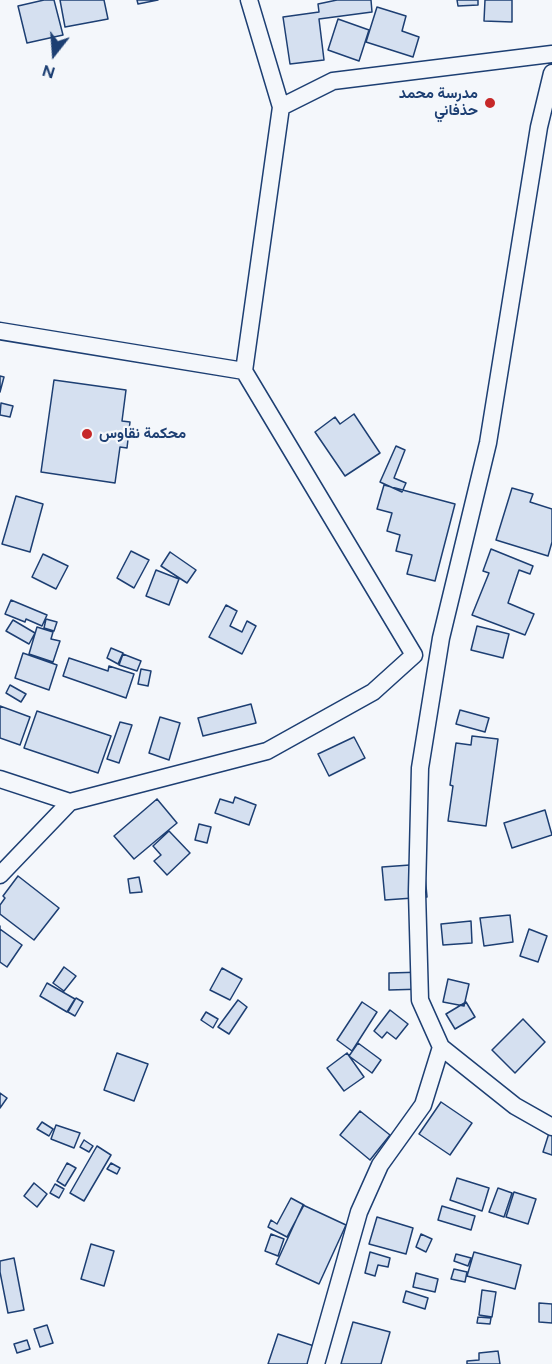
<!DOCTYPE html>
<html>
<head>
<meta charset="utf-8">
<style>
  body { margin:0 }
  #map { position:relative; width:552px; height:1364px; overflow:hidden; background:#f4f7fb; font-family:Figtree,sans-serif }
  canvas { display:block }
  .north { position:absolute; left:24px; top:24px; width:60px; height:60px; -webkit-text-stroke:4px #f4f7fb; paint-order:stroke; rotate:197deg; font-size:16px; font-weight:700; line-height:24px; text-align:center; color:#1d3f73 }
  .north::after { content:''; display:block; margin:auto; width:21px; height:27px; background:#1d3f73; clip-path:polygon(50% 0,100% 100%,50% 72%,0 100%) }
</style>
</head>
<body>
<div id="map">
<canvas width="552" height="1364"></canvas>
<div class="north">N</div>
</div>
<script>
const context = document.querySelector('canvas').getContext('2d');
context.lineJoin = 'round';
function fillPath(path, color) {
  context.fillStyle = color;
  context.fill(path, 'evenodd');
}
function poly(rows) {
  const path = new Path2D();
  for (const r of rows) {
    path.moveTo(r[0], r[1]);
    for (let i = 2; i < r.length; i += 2) path.lineTo(r[i], r[i + 1]);
  }
  return path;
}
function stroke(path, color, width, dash) {
  context.strokeStyle = color;
  context.lineWidth = width;
  context.lineCap = dash ? 'butt' : 'round';
  context.setLineDash(dash || []);
  context.stroke(path);
}
function label(font, color, halo, rows, align = 'center') {
  context.font = font + ' Figtree,Vazirmatn,sans-serif';
  context.lineWidth = 4.5;
  context.setLineDash([]);
  context.textBaseline = 'middle';
  context.strokeStyle = halo;
  context.fillStyle = color;
  for (const [text, x, y, turn = 0] of rows) {
    context.save();
    context.translate(x, y);
    context.rotate((+turn || 0) * Math.PI / 180);
    context.textAlign = isNaN(turn) ? turn : align;
    if (halo) context.strokeText(text, 0, 0);
    context.fillText(text, 0, 0);
    context.restore();
  }
}
const building = poly([
  [44,0,54,0,63,35,27,43,18,6,44,0],
  [60,0,104,0,108,19,65,27,60,0],
  [137,0,158,0,138,4,137,0],
  [337,0,371,0,372,12,319,19,324,60,290,64,283,17,319,12,318,4,337,0],
  [457,0,478,0,478,5,458,6,457,0],
  [485,0,512,0,512,22,484,21,485,0],
  [377,7,406,16,402,31,419,37,413,57,366,42,377,7],
  [338,19,369,30,359,61,328,50,338,19],
  [0,376,4,377,0,392,0,376],
  [54,380,126,390,122,421,130,422,127,448,120,447,115,483,41,472,54,380],
  [1,403,13,406,10,417,0,415,1,403],
  [354,414,380,453,345,476,315,432,335,417,340,424,354,414],
  [396,446,405,450,394,478,406,483,402,492,380,482,396,446],
  [384,485,455,504,435,581,407,574,412,555,396,551,400,535,387,531,392,513,377,509,384,485],
  [512,488,533,494,530,502,552,509,552,542,548,556,496,540,512,488],
  [16,496,43,504,30,552,2,544,16,496],
  [491,549,533,566,530,574,519,570,508,603,534,614,525,635,472,615,489,573,483,571,491,549],
  [131,551,149,560,134,588,117,578,131,551],
  [170,552,196,570,187,583,161,566,170,552],
  [43,554,68,566,56,589,32,577,43,554],
  [156,570,179,579,169,605,146,596,156,570],
  [11,600,47,615,42,626,26,619,25,622,5,614,11,600],
  [226,605,237,611,230,626,242,632,247,621,256,626,242,654,209,637,226,605],
  [46,619,57,622,54,631,44,628,46,619],
  [13,620,35,633,29,644,6,631,13,620],
  [477,626,509,634,503,658,471,650,477,626],
  [37,627,53,632,51,639,60,641,53,662,29,654,37,627],
  [111,648,123,653,118,664,107,658,111,648],
  [23,653,57,665,49,690,15,678,23,653],
  [123,654,141,661,137,671,119,665,123,654],
  [69,658,108,671,109,666,134,674,126,698,63,676,69,658],
  [141,669,151,671,148,686,138,684,141,669],
  [10,685,26,694,21,702,6,693,10,685],
  [251,704,256,723,203,736,198,718,251,704],
  [0,706,30,717,20,745,0,738,0,706],
  [460,710,489,718,485,732,456,724,460,710],
  [37,711,111,736,98,773,24,748,37,711],
  [160,717,180,723,169,760,149,753,160,717],
  [120,722,132,725,119,763,107,759,120,722],
  [472,736,498,739,486,826,448,821,453,786,450,785,456,743,471,745,472,736],
  [354,737,365,758,329,776,318,754,354,737],
  [235,797,256,805,249,825,215,813,220,799,233,803,235,797],
  [157,799,177,823,134,859,114,836,157,799],
  [545,810,552,835,512,848,504,823,545,810],
  [199,824,211,827,207,843,195,840,199,824],
  [169,831,190,853,167,875,154,861,161,855,153,846,169,831],
  [424,864,427,897,385,900,382,867,424,864],
  [18,876,59,908,34,940,0,914,0,905,5,898,3,896,18,876],
  [139,877,142,892,130,893,128,879,139,877],
  [510,915,513,942,484,946,480,918,510,915],
  [471,921,472,943,443,945,441,924,471,921],
  [0,926,0,929,22,945,7,967,0,962,0,926],
  [529,929,547,936,538,962,520,956,529,929],
  [64,967,76,976,64,991,53,983,64,967],
  [222,968,242,979,230,1000,210,990,222,968],
  [424,972,424,989,389,990,389,973,424,972],
  [448,979,469,984,464,1006,443,1002,448,979],
  [47,983,75,999,67,1012,40,996,47,983],
  [76,998,83,1002,75,1016,68,1012,76,998],
  [238,1000,247,1007,229,1034,218,1027,238,1000],
  [362,1002,377,1012,352,1051,337,1040,362,1002],
  [466,1002,475,1017,455,1029,446,1014,466,1002],
  [390,1010,408,1024,396,1039,387,1032,382,1038,374,1031,390,1010],
  [206,1012,218,1019,213,1028,201,1020,206,1012],
  [523,1019,545,1042,515,1073,492,1050,523,1019],
  [358,1043,381,1060,372,1073,349,1056,358,1043],
  [117,1053,148,1064,134,1101,104,1090,117,1053],
  [347,1053,364,1077,344,1091,327,1068,347,1053],
  [0,1093,7,1098,0,1108,0,1093],
  [441,1102,472,1123,450,1155,419,1134,441,1102],
  [360,1111,390,1135,370,1160,340,1135,360,1111],
  [42,1122,53,1129,49,1136,37,1129,42,1122],
  [56,1125,80,1133,74,1148,51,1139,56,1125],
  [550,1130,552,1131,552,1155,543,1152,550,1130],
  [84,1140,93,1146,89,1152,80,1147,84,1140],
  [97,1146,111,1155,84,1201,70,1193,97,1146],
  [67,1163,76,1168,65,1186,57,1181,67,1163],
  [111,1163,120,1168,117,1174,107,1169,111,1163],
  [457,1178,489,1188,482,1211,450,1200,457,1178],
  [34,1183,47,1194,37,1207,24,1196,34,1183],
  [55,1184,64,1189,59,1198,50,1193,55,1184],
  [498,1188,512,1193,504,1217,489,1212,498,1188],
  [514,1192,536,1199,528,1224,506,1217,514,1192],
  [291,1198,304,1205,287,1237,268,1227,271,1220,277,1224,291,1198],
  [303,1205,346,1225,319,1284,276,1264,303,1205],
  [442,1206,475,1216,471,1230,438,1220,442,1206],
  [377,1217,413,1228,406,1254,369,1244,377,1217],
  [271,1234,284,1239,278,1256,265,1251,271,1234],
  [421,1234,432,1239,426,1252,416,1247,421,1234],
  [91,1244,114,1251,104,1286,81,1279,91,1244],
  [370,1252,390,1258,388,1267,378,1265,375,1276,365,1273,370,1252],
  [474,1252,521,1265,515,1289,467,1276,474,1252],
  [456,1254,471,1258,468,1266,454,1261,456,1254],
  [14,1258,24,1310,8,1313,0,1272,0,1261,14,1258],
  [454,1269,467,1272,465,1282,451,1279,454,1269],
  [416,1273,438,1279,435,1292,413,1287,416,1273],
  [482,1290,496,1292,492,1317,479,1315,482,1290],
  [406,1291,428,1298,425,1309,403,1302,406,1291],
  [539,1303,552,1304,552,1323,539,1322,539,1303],
  [478,1317,491,1318,490,1324,477,1323,478,1317],
  [353,1322,390,1332,381,1364,341,1364,353,1322],
  [47,1325,53,1343,40,1347,34,1329,47,1325],
  [278,1334,317,1347,312,1364,268,1364,278,1334],
  [27,1340,30,1349,17,1353,14,1344,27,1340],
  [498,1351,500,1364,467,1364,467,1361,479,1360,479,1353,498,1351]
]);
fillPath(building, '#d5e0f0');
stroke(building, '#1d3f73', 1.5);
const street = poly([
  [249,0,281,107],
  [0,331,244,371,414,655,373,692,267,751,70,802,0,875],
  [244,371,281,107,333,81,552,54],
  [0,779,70,802],
  [441,1047,515,1106,552,1127],
  [316,1364,359,1212,380,1165,423,1105,441,1047,420,1000,417,892,420,768,441,638,488,443,539,127,552,73]
]);
stroke(street, '#1d3f73', 19);
stroke(street, '#f4f7fb', 16);
for (const [x, y, r, color] of [
  [490,103,6,"#c62828"],
  [87,434,6,"#c62828"]
]) {
  const dot = new Path2D();
  dot.arc(x, y, r, 0, 2 * Math.PI);
  context.fillStyle = color;
  context.fill(dot);
  stroke(dot, '#f4f7fb', 2);
}
label('bold 15px', '#1d3f73', '#f4f7fb', [
  ["مدرسة محمد",478,94],
  ["حذفاني",478,111],
  ["محكمة نقاوس",99,434,"left"]
], 'right');
</script>
</body>
</html>
